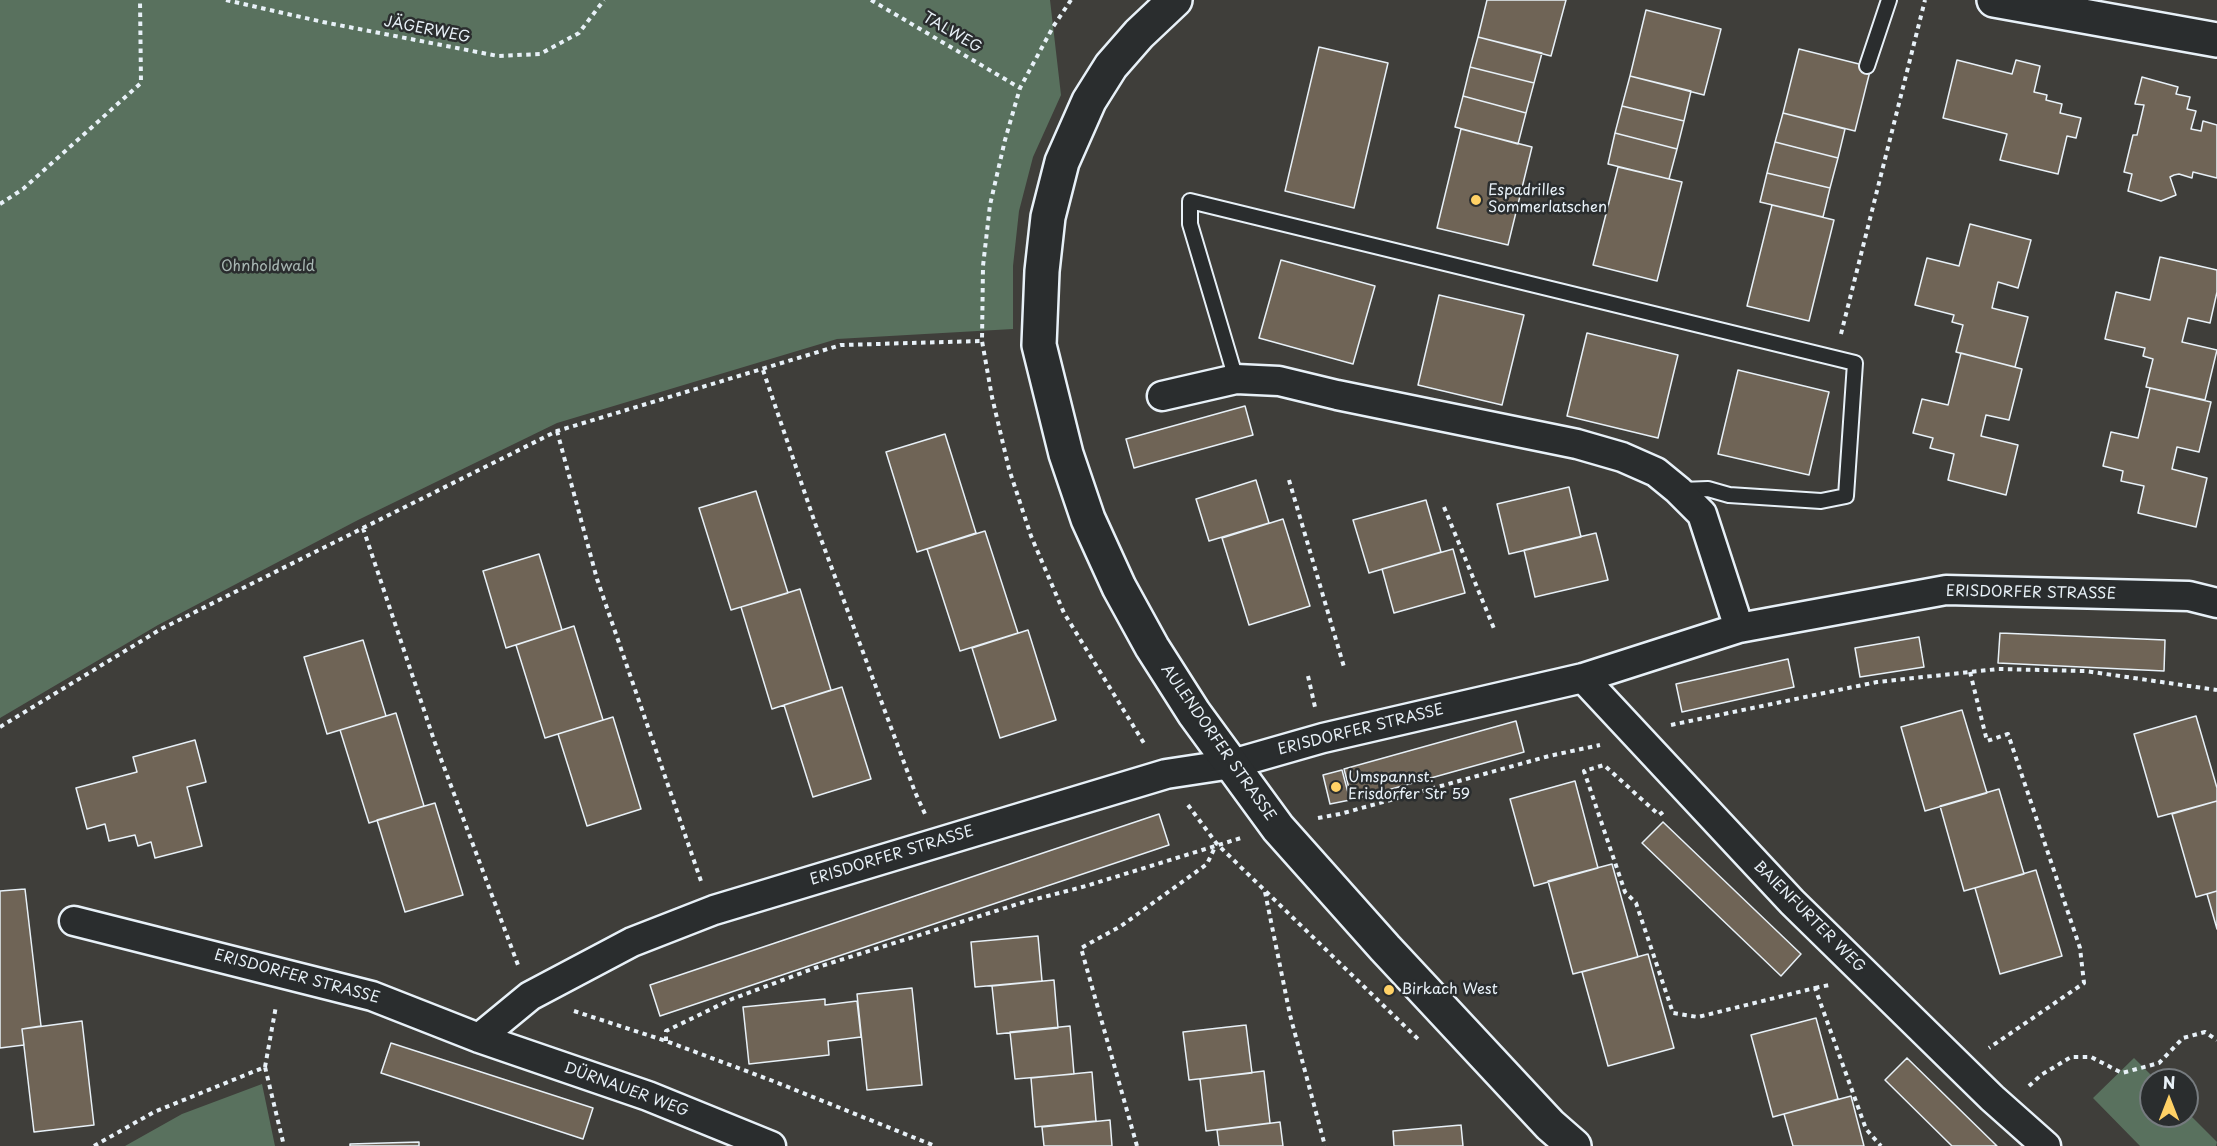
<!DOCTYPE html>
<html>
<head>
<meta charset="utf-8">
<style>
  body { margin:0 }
  #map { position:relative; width:2217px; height:1146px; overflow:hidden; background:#3f3e3a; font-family:"Playpen Sans",sans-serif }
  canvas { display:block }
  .north { position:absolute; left:2139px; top:1068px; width:60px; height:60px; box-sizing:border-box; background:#2a2d2e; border:2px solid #767b7f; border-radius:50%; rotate:0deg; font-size:16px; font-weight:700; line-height:24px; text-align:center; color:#e8f1f8 }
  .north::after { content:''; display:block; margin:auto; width:21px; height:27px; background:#ffd166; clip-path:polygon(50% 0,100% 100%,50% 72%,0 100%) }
</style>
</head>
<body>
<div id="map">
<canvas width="2217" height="1146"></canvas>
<div class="north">N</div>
</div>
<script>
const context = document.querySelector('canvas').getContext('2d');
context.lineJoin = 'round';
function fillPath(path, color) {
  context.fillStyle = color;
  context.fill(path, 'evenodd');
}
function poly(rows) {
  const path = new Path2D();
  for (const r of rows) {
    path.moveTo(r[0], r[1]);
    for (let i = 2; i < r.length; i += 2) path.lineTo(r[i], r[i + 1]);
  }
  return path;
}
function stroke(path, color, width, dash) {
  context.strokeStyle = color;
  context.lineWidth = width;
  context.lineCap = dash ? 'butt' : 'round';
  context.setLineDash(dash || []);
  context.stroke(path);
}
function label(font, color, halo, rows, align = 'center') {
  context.font = font + ' "Playpen Sans",sans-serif';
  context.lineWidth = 5;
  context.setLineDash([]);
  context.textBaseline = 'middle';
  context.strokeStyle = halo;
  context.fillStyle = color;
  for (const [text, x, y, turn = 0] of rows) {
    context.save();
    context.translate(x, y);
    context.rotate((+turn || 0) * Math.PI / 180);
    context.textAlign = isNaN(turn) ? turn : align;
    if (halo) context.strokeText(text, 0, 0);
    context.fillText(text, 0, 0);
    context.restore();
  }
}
fillPath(poly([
  [0,0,1050,0,1061,95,1033,157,1019,211,1013,266,1013,329,837,339,557,423,358,520,158,625,0,718],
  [2134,1058,2156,1080,2151,1080,2151,1116,2187,1116,2187,1112,2217,1142,2216,1146,2140,1146,2093,1098],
  [262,1084,275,1146,125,1146,182,1114]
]), '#59715e');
const building = poly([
  [1487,0,1566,0,1551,56,1478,37,1487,0],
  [1646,10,1721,29,1704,95,1630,76,1646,10],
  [1478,37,1542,53,1534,83,1470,67,1478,37],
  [1319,47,1388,63,1354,208,1285,191,1319,47],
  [1799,49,1871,67,1855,131,1783,113,1799,49],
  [1957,60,2012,74,2016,60,2040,66,2034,92,2047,95,2046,100,2062,104,2060,113,2081,118,2076,138,2067,136,2058,174,2000,160,2007,134,1943,118,1957,60],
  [1470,67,1534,83,1526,113,1463,96,1470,67],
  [1630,76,1691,91,1684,121,1622,106,1630,76],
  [2142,77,2178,87,2176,94,2190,97,2187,109,2196,111,2191,129,2201,131,2203,121,2217,125,2217,178,2193,172,2192,178,2179,174,2174,175,2170,177,2176,195,2161,201,2128,191,2132,174,2124,172,2133,135,2137,135,2144,105,2135,104,2142,77],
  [1463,96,1526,113,1518,144,1455,127,1463,96],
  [1622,106,1684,121,1677,149,1615,133,1622,106],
  [1783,113,1845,129,1838,158,1775,142,1783,113],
  [1461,129,1532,147,1508,245,1437,228,1461,129],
  [1615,133,1677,149,1669,179,1608,164,1615,133],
  [1775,142,1838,158,1830,188,1767,173,1775,142],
  [1618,167,1682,182,1657,281,1593,265,1618,167],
  [1767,173,1830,188,1823,217,1760,202,1767,173],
  [1772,205,1834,220,1809,321,1747,306,1772,205],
  [1970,224,2031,240,2018,288,1998,282,1992,308,2028,317,2015,367,1956,352,1963,325,1952,322,1954,315,1915,305,1927,258,1959,266,1970,224],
  [2160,257,2217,270,2217,292,2210,323,2188,318,2182,342,2217,350,2205,400,2146,387,2153,359,2143,356,2145,348,2105,339,2116,292,2150,300,2160,257],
  [1281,260,1375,286,1353,364,1259,338,1281,260],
  [1439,295,1524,315,1502,405,1418,385,1439,295],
  [1587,333,1678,355,1658,438,1567,416,1587,333],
  [1961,353,2022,369,2009,420,1986,415,1981,436,2018,445,2006,495,1948,480,1954,454,1930,448,1933,438,1913,433,1922,399,1948,405,1961,353],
  [1738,370,1829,392,1809,475,1718,454,1738,370],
  [2150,388,2211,402,2199,452,2177,447,2172,469,2207,478,2196,527,2138,513,2144,486,2121,481,2123,471,2103,466,2111,432,2138,438,2150,388],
  [1245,406,1253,435,1134,468,1126,439,1245,406],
  [945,434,976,533,917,552,886,452,945,434],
  [1256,480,1269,523,1209,541,1196,499,1256,480],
  [1569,487,1581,537,1509,554,1497,504,1569,487],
  [756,491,788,593,731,610,699,508,756,491],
  [1426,500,1441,552,1369,573,1353,520,1426,500],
  [1283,519,1310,606,1249,625,1222,538,1283,519],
  [985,531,1018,633,960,651,927,549,985,531],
  [1596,533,1608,580,1535,597,1524,550,1596,533],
  [1453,549,1465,593,1394,613,1382,569,1453,549],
  [539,554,562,630,506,648,483,571,539,554],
  [800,589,831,690,772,709,741,607,800,589],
  [574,626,603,720,545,738,516,645,574,626],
  [1028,630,1056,720,1000,738,972,648,1028,630],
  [2000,633,2165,640,2164,671,1998,663,2000,633],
  [1919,637,1924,667,1860,677,1855,648,1919,637],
  [363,640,386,716,327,734,304,657,363,640],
  [1788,659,1794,687,1682,712,1676,684,1788,659],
  [842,687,871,779,813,797,784,705,842,687],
  [1962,710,1987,793,1925,811,1901,727,1962,710],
  [396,713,424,806,369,823,340,730,396,713],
  [2196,716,2217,788,2217,801,2158,817,2134,734,2196,716],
  [613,717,641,809,587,826,558,734,613,717],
  [1516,721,1524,752,1352,800,1344,769,1516,721],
  [195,740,206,782,187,787,202,846,155,858,151,842,138,846,135,835,109,841,105,824,87,829,76,788,137,772,133,757,195,740],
  [1342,770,1350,800,1330,804,1323,775,1342,770],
  [1575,781,1598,868,1534,886,1510,799,1575,781],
  [1999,789,2024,874,1964,891,1940,806,1999,789],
  [2217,801,2217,891,2196,897,2172,814,2217,801],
  [435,803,463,895,405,912,377,820,435,803],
  [1159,814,1169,845,660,1016,650,985,1159,814],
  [1663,822,1801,954,1781,976,1642,843,1663,822],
  [1612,864,1638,957,1573,974,1548,881,1612,864],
  [2036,870,2062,956,2000,974,1975,888,2036,870],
  [25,889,41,1026,22,1029,24,1045,0,1048,0,891,25,889],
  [2217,891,2217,929,2207,894,2217,891],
  [1038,936,1042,981,975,987,971,942,1038,936],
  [1648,954,1674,1048,1608,1066,1582,972,1648,954],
  [1054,980,1058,1028,997,1034,992,986,1054,980],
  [912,988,922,1085,867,1090,857,994,912,988],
  [825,999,825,1005,857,1001,861,1037,828,1041,829,1055,749,1064,743,1007,825,999],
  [1816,1018,1838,1099,1773,1117,1751,1035,1816,1018],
  [82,1021,94,1125,34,1132,22,1029,82,1021],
  [1246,1025,1252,1073,1189,1080,1183,1032,1246,1025],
  [1070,1026,1074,1074,1015,1079,1010,1032,1070,1026],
  [391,1043,593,1108,583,1139,381,1073,391,1043],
  [1907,1058,1997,1146,1952,1146,1885,1080,1907,1058],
  [1264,1071,1270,1123,1206,1131,1200,1079,1264,1071],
  [1092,1072,1096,1121,1035,1127,1031,1078,1092,1072],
  [1851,1096,1864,1146,1793,1146,1784,1114,1851,1096],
  [1110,1120,1112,1146,1044,1146,1042,1127,1110,1120],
  [1280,1122,1283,1146,1219,1146,1217,1130,1280,1122],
  [1461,1125,1463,1146,1394,1146,1393,1131,1461,1125],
  [419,1142,419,1146,350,1146,350,1144,419,1142]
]);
fillPath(building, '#6f6456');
stroke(building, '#e8f1f8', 1.5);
const service = poly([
  [1867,66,1889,0],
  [1236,379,1190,224,1190,201,1855,363,1846,496,1821,501,1729,495,1708,489,1681,490]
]);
const minor = poly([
  [1162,396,1236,379,1279,381,1337,395,1577,444,1622,457,1656,472,1678,490,1702,514,1739,628],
  [1583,678,1792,902,1992,1098,2046,1146],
  [74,921,372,996,479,1038,648,1096,771,1146],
  [479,1038,530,996,632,942,714,910,1166,774,1232,764,1323,738,1583,678,1739,628,1946,590,2189,596,2217,603]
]);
const secondary = poly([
  [1175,0,1139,34,1111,66,1089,101,1062,162,1048,217,1042,271,1039,345,1066,454,1088,519,1119,587,1152,647,1194,713,1278,828,1385,948,1550,1125,1574,1146],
  [1994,0,2217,40]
]);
stroke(service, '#e8f1f8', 18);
stroke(minor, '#e8f1f8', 33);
stroke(secondary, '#e8f1f8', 38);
stroke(poly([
  [226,0,323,22,498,56,540,54,579,33,604,0],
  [871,0,1020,88],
  [1071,0,1053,27,1020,88,1005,140,990,205,983,266,982,341,992,397,1009,469,1031,536,1064,613,1145,745],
  [0,204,23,189,141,83,140,0],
  [1841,334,1925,0],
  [763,370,815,523,915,792,925,814],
  [557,431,597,579,701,881],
  [1289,480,1344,667],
  [1444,507,1495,631],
  [363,528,435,743,518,965],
  [1970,672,1987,741,2008,734,2080,948,2084,983,1989,1048],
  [1308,676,1315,707],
  [1671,725,1877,682,1998,669,2085,671,2217,690],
  [0,727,161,629,557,431,841,345,982,341],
  [1188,805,1217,844,1420,1041],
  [1663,812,1659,815,1604,765,1584,771,1625,892,1636,903,1673,1013,1698,1017,1815,988,1866,1129,1881,1146],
  [1318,818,1340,814,1549,756,1600,745],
  [1265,892,1290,1015,1325,1146],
  [1815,988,1829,985],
  [574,1011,666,1041,773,1081,935,1146],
  [666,1041,666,1031,732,999,815,968,1021,903,1086,886,1241,838],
  [265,1067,276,1006],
  [2029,1086,2041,1075,2071,1057,2091,1057,2122,1073,2159,1063,2183,1038,2205,1032,2217,1040],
  [94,1146,154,1112,265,1067,284,1146],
  [1137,1146,1081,948,1121,926,1207,864,1216,845]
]), '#e8f1f8', 4, [4.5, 4.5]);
stroke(service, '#2a2d2e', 14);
stroke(minor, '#2a2d2e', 28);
stroke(secondary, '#2a2d2e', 33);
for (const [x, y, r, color] of [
  [1476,200,6,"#ffd166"],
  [1336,787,6,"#ffd166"],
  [1389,990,6,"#ffd166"]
]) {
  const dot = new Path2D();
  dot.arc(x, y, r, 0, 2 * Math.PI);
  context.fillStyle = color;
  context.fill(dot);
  stroke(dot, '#2a2d2e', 2);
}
label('15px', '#e8f1f8', '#2a2d2e', [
  ["JÄGERWEG",427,30,11],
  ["TALWEG",952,33,30],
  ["ERISDORFER STRASSE",2031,593,1],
  ["ERISDORFER STRASSE",1361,730,-14],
  ["AULENDORFER STRASSE",1218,743,55],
  ["ERISDORFER STRASSE",892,856,-17],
  ["BAIENFURTER WEG",1809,917,45],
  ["ERISDORFER STRASSE",297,977,15],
  ["DÜRNAUER WEG",626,1090,20]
]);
label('15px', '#e8f1f8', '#2a2d2e', [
  ["Espadrilles",1488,191],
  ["Sommerlatschen",1488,208],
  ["Umspannst.",1348,778],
  ["Erisdorfer Str 59",1348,795],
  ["Birkach West",1401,990]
], 'left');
label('15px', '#a8b7b3', '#2a2d2e', [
  ["Ohnholdwald",268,267]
]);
</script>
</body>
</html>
